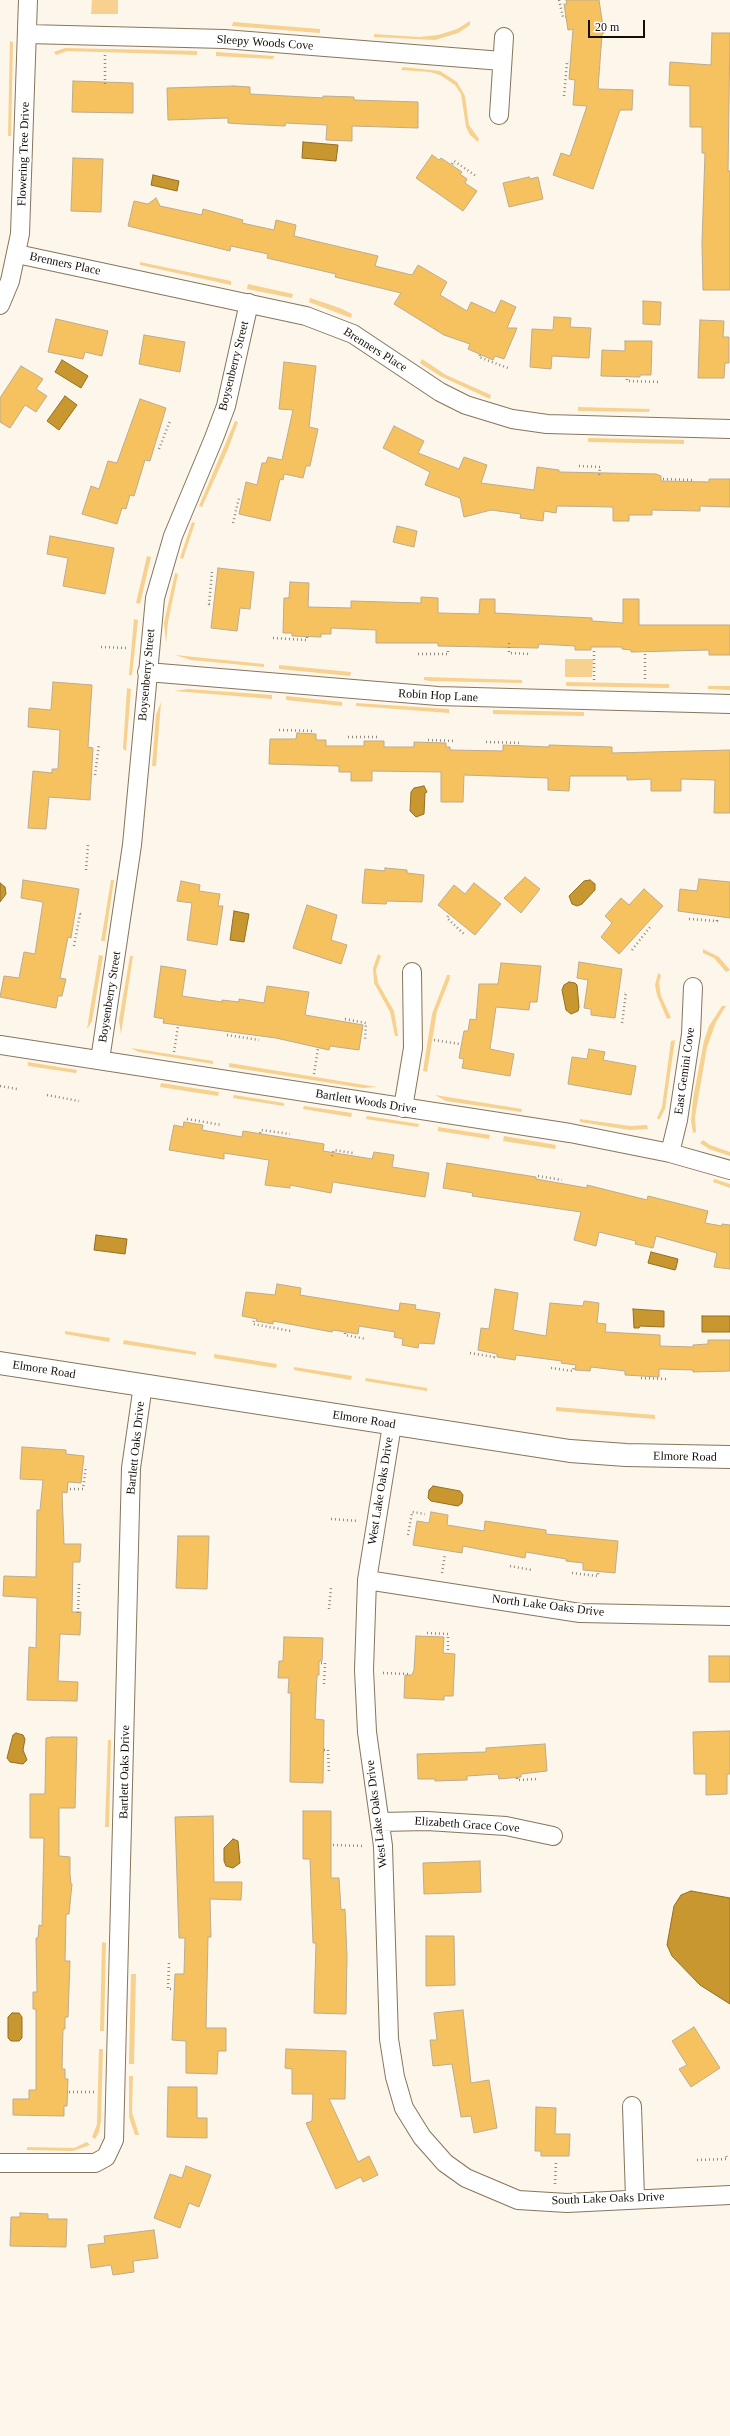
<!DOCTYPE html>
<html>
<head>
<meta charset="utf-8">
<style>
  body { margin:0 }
  #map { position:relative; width:730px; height:2436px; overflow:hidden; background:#fdf6ea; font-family:"Times New Roman",serif }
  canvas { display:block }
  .scale { position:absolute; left:588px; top:20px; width:57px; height:18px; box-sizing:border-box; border:2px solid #140e05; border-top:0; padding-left:5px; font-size:12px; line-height:14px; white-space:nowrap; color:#140e05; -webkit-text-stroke:3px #fff; paint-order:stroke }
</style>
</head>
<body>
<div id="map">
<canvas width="730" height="2436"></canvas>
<div class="scale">20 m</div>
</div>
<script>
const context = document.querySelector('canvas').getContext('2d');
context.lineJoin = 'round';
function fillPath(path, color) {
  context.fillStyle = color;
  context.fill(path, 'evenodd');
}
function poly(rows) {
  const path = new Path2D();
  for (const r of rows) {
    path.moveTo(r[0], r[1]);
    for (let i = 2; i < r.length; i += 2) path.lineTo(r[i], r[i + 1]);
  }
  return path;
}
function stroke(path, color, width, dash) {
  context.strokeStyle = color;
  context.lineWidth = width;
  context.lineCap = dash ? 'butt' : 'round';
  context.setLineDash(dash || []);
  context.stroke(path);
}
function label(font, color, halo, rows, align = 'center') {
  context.font = font + ' "Times New Roman",serif';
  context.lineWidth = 4;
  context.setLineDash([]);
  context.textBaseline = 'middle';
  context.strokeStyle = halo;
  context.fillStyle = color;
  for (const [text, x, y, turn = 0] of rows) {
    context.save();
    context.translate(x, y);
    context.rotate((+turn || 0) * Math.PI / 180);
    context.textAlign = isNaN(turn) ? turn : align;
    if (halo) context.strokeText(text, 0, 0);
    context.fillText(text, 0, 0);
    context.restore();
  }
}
fillPath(poly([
  [92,0,118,0,118,14,91,14],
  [470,21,470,25,458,33,435,40,374,37,374,34,419,37,438,35,457,29],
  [233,22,320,29,320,33,232,26],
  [10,41,13,42,11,136,8,136],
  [65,48,197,51,197,55,67,51,56,55,54,52],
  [216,52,274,56,273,59,216,56],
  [403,67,440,71,457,82,465,96,469,125,479,139,478,142,470,135,466,127,461,94,455,85,440,75,430,72,401,70],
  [140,262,231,281,231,285,140,265],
  [248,284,293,294,292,298,247,289],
  [310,298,340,308,352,314,351,318,309,302],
  [422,359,446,375,491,395,490,399,440,376,420,363],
  [578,407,650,409,649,412,578,411],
  [235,421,238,422,228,449,202,507,199,506],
  [588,438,684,440,684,444,588,442],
  [192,522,195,523,183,559,180,558],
  [147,556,151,557,140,604,136,603],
  [175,573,178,574,168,622,166,643,164,623],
  [134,619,138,620,132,675,129,675],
  [175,655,264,664,264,667,191,660],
  [565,659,593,659,592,677,565,677],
  [279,665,351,672,350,676,279,669],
  [424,677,522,680,522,683,430,681,424,680],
  [566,682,669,684,669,688,566,686],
  [708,686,730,686,730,690,708,689],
  [127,688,131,689,126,751,123,749],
  [188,689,272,695,272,699,174,691],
  [286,696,342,702,342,706,286,700],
  [161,702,156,766,152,766,156,715],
  [356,703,449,709,449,713,356,706],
  [493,710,584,712,584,716,493,714],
  [111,880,114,880,105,941,101,941],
  [703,949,719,957,730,970,726,972,714,958,703,953],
  [378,954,381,956,376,970,378,983,394,1011,398,1036,395,1036,390,1012,374,983,373,968],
  [99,955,103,956,92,1021,87,1029],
  [130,956,133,956,121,1034,119,1020],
  [658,973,661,975,659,983,661,996,671,1018,667,1019,657,995,655,985],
  [447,975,450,975,449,981,437,1011,427,1072,423,1071,432,1014],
  [722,1006,726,1006,716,1022,707,1047,695,1117,696,1132,693,1133,691,1121,693,1099,704,1041,709,1026],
  [675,1040,665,1109,659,1120,657,1118,662,1107,671,1041],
  [131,1048,213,1061,213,1064,139,1052],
  [28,1062,77,1070,76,1073,28,1066],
  [229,1063,377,1087,363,1088,229,1067],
  [161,1083,219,1092,218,1096,160,1087],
  [234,1095,284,1103,284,1106,233,1098],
  [435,1095,522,1109,521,1112,446,1101],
  [304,1106,352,1113,351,1117,303,1109],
  [367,1116,419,1124,418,1127,366,1119],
  [580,1119,630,1126,647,1125,648,1129,630,1130,580,1122],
  [438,1127,490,1135,489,1139,438,1131],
  [504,1136,556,1145,555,1149,503,1141],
  [703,1140,710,1145,730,1152,730,1156,709,1149,700,1143],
  [714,1179,730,1184,730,1188,713,1182],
  [65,1331,110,1338,109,1342,65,1334],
  [124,1340,196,1352,196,1355,123,1344],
  [214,1354,277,1364,276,1368,214,1358],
  [294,1367,352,1376,351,1380,294,1370],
  [366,1378,427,1388,427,1391,365,1381],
  [556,1407,655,1415,655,1419,556,1411],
  [108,1740,111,1740,109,1827,105,1827],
  [102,1942,106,1943,104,2031,100,2031],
  [131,1974,136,1974,134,2064,129,2064],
  [99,2049,103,2049,101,2121,99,2132,95,2139,92,2137,97,2124],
  [129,2076,133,2076,132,2112,139,2135,135,2135,129,2117],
  [87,2142,90,2145,73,2151,27,2150,27,2147,74,2148]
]), '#f7d18f');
const water = poly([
  [303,142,338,145,336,161,302,158,303,142],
  [153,175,179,181,177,191,151,185,153,175],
  [62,360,88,376,81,388,55,372,62,360],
  [65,396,77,405,59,430,47,421,65,396],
  [424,786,427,792,425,793,424,814,416,817,410,811,411,792,414,788,424,786],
  [590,880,595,884,595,890,582,904,577,906,572,904,569,896,584,881,590,880],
  [0,883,5,887,6,894,0,902,0,883],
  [234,911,249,914,244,942,230,940,234,911],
  [569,982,575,983,577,985,579,1007,578,1011,571,1014,566,1010,562,990,564,985,569,982],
  [96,1235,127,1239,125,1254,94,1250,96,1235],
  [651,1252,678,1259,676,1268,675,1270,648,1263,651,1252],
  [633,1309,664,1311,664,1327,640,1326,639,1328,634,1328,633,1309],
  [702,1316,730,1316,730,1332,702,1332,702,1316],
  [433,1486,460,1491,463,1495,462,1503,458,1506,431,1501,428,1498,429,1490,433,1486],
  [16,1733,23,1735,25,1739,23,1750,27,1760,23,1764,10,1762,7,1758,13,1735,16,1733],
  [233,1839,238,1841,240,1863,233,1868,226,1866,224,1861,224,1848,233,1839],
  [691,1891,730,1898,730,2004,700,1985,672,1956,667,1945,674,1906,681,1895,691,1891],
  [12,2013,19,2013,22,2017,22,2038,19,2041,11,2041,8,2038,8,2017,12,2013]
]);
fillPath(water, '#c99730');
stroke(water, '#936e23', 1);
const building = poly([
  [566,0,599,0,604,33,602,34,598,89,633,90,632,110,620,110,593,189,553,175,561,153,570,156,587,106,573,105,575,80,569,79,573,29,568,30,564,4,567,4,566,0],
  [712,33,730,33,728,171,730,171,730,290,703,290,702,243,705,153,702,153,702,127,690,127,690,86,669,85,670,62,711,65,712,33],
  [73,81,133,83,133,113,72,112,73,81],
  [234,86,250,87,250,94,323,98,323,96,354,97,354,100,418,102,418,128,352,126,352,141,326,140,327,125,286,123,285,126,243,124,228,123,228,118,168,120,167,88,234,86],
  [432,155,439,160,441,158,462,172,460,174,467,179,465,183,477,191,463,211,416,178,432,155],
  [73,158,103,159,101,212,71,211,73,158],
  [529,177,530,179,538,177,543,199,509,207,503,183,529,177],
  [156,198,160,206,202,215,203,209,243,220,242,223,274,230,276,220,296,225,294,236,378,256,375,266,412,275,418,265,447,282,440,295,467,311,471,302,495,313,501,300,516,307,507,328,517,328,504,359,495,356,493,360,468,349,470,344,444,335,394,304,401,293,335,277,336,274,267,258,268,254,231,246,230,251,128,226,134,201,148,204,156,198],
  [643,301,661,302,660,325,643,324,643,301],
  [554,317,571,318,570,327,591,328,589,358,552,356,551,369,530,367,532,329,553,330,554,317],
  [56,319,108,331,102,356,85,352,83,359,48,352,56,319],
  [700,320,724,321,723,337,729,337,729,363,725,363,724,378,698,378,700,320],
  [144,335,185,342,180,372,139,364,144,335],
  [625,341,652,341,651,375,640,375,640,377,601,376,602,350,625,351,625,341],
  [284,362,316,366,309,427,318,429,310,466,306,466,303,478,284,474,283,480,280,479,270,521,239,514,246,482,257,485,262,463,266,463,268,457,282,460,293,410,279,409,284,362],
  [21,366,43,379,36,389,47,396,36,412,25,405,10,428,0,422,0,398,21,366],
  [140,399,166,408,150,461,145,460,134,496,130,495,126,509,122,508,117,524,82,514,91,486,99,489,108,461,117,463,140,399],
  [394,426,424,441,418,453,459,469,464,457,487,465,481,483,534,490,537,467,559,470,559,472,656,474,661,476,661,481,709,482,709,479,730,479,730,507,700,506,700,511,652,510,652,515,629,515,629,521,613,521,613,507,557,506,556,513,544,511,543,521,520,518,521,514,491,510,464,517,460,498,425,485,430,472,383,448,394,426],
  [397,526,417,531,414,547,393,542,397,526],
  [50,536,114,548,105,594,63,586,68,558,47,554,50,536],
  [218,568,254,572,250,609,240,608,237,631,211,628,218,568],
  [290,582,309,583,308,607,351,608,351,601,421,603,421,597,438,598,438,613,479,614,480,599,495,599,495,613,592,618,592,621,623,623,623,599,639,599,639,625,730,625,730,655,709,655,709,650,631,652,631,650,622,649,622,647,591,647,591,650,575,650,575,646,539,644,538,648,438,646,438,643,376,643,376,630,331,628,331,634,321,634,321,637,292,636,292,633,283,633,284,598,289,598,290,582],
  [53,682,92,685,88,747,93,748,90,800,49,797,46,829,28,828,33,771,52,773,52,769,58,769,60,730,28,727,29,708,51,710,53,682],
  [297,733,316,734,316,740,326,740,326,746,364,746,364,741,384,741,384,747,414,747,414,742,446,743,446,747,450,747,450,750,503,751,503,745,549,747,549,745,612,747,612,753,730,750,730,813,714,813,715,780,681,779,681,791,651,791,651,779,627,780,627,776,570,776,569,791,548,790,548,778,464,775,463,802,441,802,441,772,372,771,372,781,351,781,351,772,339,772,339,766,269,764,270,739,296,739,297,733],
  [385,868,407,870,407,873,424,875,422,902,387,901,386,904,362,903,365,869,385,871,385,868],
  [525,877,540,889,521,913,504,898,525,877],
  [699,879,730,882,730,918,678,911,680,889,697,891,699,879],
  [23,880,79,889,71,938,68,937,60,978,66,979,62,996,58,996,56,1008,0,997,4,976,19,978,24,952,35,954,43,902,21,898,23,880],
  [181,881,200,885,199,891,220,894,218,906,223,906,217,945,187,940,192,903,177,901,181,881],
  [474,883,501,904,475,935,438,905,454,885,465,894,474,883],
  [644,889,663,906,619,954,601,937,612,923,605,916,621,898,629,905,644,889],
  [307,905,337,915,331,940,347,945,341,964,293,948,307,905],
  [579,962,622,969,615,1018,591,1015,591,1009,584,1008,588,980,577,978,579,962],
  [501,963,541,966,537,1002,530,1002,529,1010,496,1007,490,1049,514,1054,510,1076,462,1068,464,1059,459,1058,464,1031,468,1031,470,1019,476,1020,479,984,498,984,501,963],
  [161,966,186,970,182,996,222,1002,222,1000,239,1002,239,999,264,1003,267,986,309,992,305,1015,363,1025,359,1050,330,1046,329,1050,276,1038,163,1023,164,1019,154,1017,161,966],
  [589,1049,605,1052,603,1060,636,1066,631,1095,568,1084,572,1057,587,1059,589,1049],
  [184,1122,203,1125,202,1130,242,1137,243,1131,324,1144,323,1151,372,1159,374,1152,394,1155,392,1167,429,1173,425,1197,333,1182,331,1193,290,1185,290,1188,265,1185,269,1160,224,1153,224,1159,169,1150,174,1125,183,1127,184,1122],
  [447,1163,536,1177,536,1179,587,1188,587,1185,647,1200,648,1196,708,1211,705,1223,722,1226,722,1224,730,1225,730,1269,714,1267,717,1253,656,1236,653,1248,635,1244,636,1241,599,1232,596,1246,574,1240,581,1212,472,1196,473,1193,443,1188,447,1163],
  [277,1284,301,1288,300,1295,399,1311,400,1303,416,1305,415,1309,440,1313,434,1344,419,1343,418,1348,402,1345,403,1339,394,1337,395,1332,359,1326,358,1334,333,1330,332,1332,273,1321,273,1324,256,1321,257,1319,242,1316,246,1292,275,1295,277,1284],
  [495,1289,518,1293,513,1330,546,1336,550,1303,583,1306,584,1301,599,1303,597,1323,606,1324,605,1332,660,1335,660,1346,693,1347,693,1345,708,1344,708,1340,730,1340,730,1371,693,1372,693,1370,659,1369,659,1377,625,1375,625,1371,591,1367,590,1371,575,1370,576,1365,561,1363,562,1361,516,1355,515,1360,497,1357,497,1354,478,1350,481,1328,489,1329,495,1289],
  [22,1447,66,1450,66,1454,84,1456,81,1483,68,1482,67,1493,62,1492,64,1544,81,1544,80,1562,73,1562,72,1612,81,1612,80,1635,60,1634,58,1681,78,1682,77,1701,27,1700,29,1647,36,1648,37,1598,3,1596,4,1576,36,1577,37,1510,40,1510,43,1480,20,1479,22,1447],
  [431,1512,448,1515,447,1525,484,1531,485,1521,546,1530,546,1534,618,1541,615,1573,583,1570,583,1563,566,1561,566,1559,526,1552,525,1558,463,1546,462,1553,413,1545,417,1521,429,1523,431,1512],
  [178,1536,209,1536,207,1589,176,1588,178,1536],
  [416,1636,444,1637,443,1653,455,1654,453,1696,444,1696,444,1700,404,1698,405,1675,412,1675,414,1670,416,1636],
  [284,1637,323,1638,322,1661,319,1661,319,1675,317,1675,315,1719,324,1720,323,1783,290,1782,291,1693,288,1693,289,1678,278,1678,279,1661,283,1661,284,1637],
  [709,1656,730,1656,730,1682,709,1682,709,1656],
  [730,1731,730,1774,727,1774,727,1794,706,1795,706,1774,694,1774,693,1732,730,1731],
  [52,1737,77,1737,75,1808,59,1808,59,1856,70,1857,70,1874,71,1884,72,1884,69,1914,66,1914,65,1961,70,1961,68,2017,65,2017,65,2029,63,2029,62,2069,65,2069,65,2079,68,2079,67,2106,64,2106,64,2116,13,2115,13,2099,29,2099,29,2090,36,2090,36,2009,33,2009,33,1992,37,1992,36,1938,38,1938,39,1925,42,1926,44,1838,30,1838,30,1794,45,1794,46,1738,52,1737],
  [545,1744,547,1771,521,1774,521,1777,499,1779,498,1774,467,1776,467,1780,435,1781,435,1779,418,1779,417,1754,486,1752,486,1748,545,1744],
  [303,1811,331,1811,331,1878,339,1878,341,1910,345,1909,347,1956,346,2014,314,2013,316,1943,313,1943,310,1859,303,1859,303,1811],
  [213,1816,214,1882,242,1882,241,1900,210,1899,211,1937,208,1937,206,2028,226,2028,226,2051,218,2051,217,2074,186,2073,186,2041,172,2040,175,1974,184,1974,185,1938,179,1938,175,1817,213,1816],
  [480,1861,481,1892,424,1894,423,1863,480,1861],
  [426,1936,454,1936,455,1985,426,1986,426,1936],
  [463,2010,471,2083,489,2080,497,2128,474,2133,471,2116,461,2117,452,2064,433,2066,430,2040,437,2040,434,2013,463,2010],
  [694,2027,720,2068,691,2087,679,2069,687,2065,672,2041,694,2027],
  [286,2049,346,2051,345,2099,329,2099,358,2162,369,2156,378,2175,363,2182,361,2177,336,2189,306,2123,312,2121,313,2094,292,2094,292,2069,285,2068,286,2049],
  [168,2087,197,2087,197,2118,207,2118,207,2138,167,2137,168,2087],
  [536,2107,556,2108,555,2134,570,2134,569,2156,541,2156,541,2151,535,2151,536,2107],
  [186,2166,211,2175,199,2207,189,2203,180,2228,154,2218,170,2174,182,2178,186,2166],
  [20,2213,48,2214,48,2219,67,2219,66,2247,10,2246,11,2217,20,2217,20,2213],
  [154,2230,158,2258,133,2261,134,2272,113,2275,111,2265,91,2268,88,2245,105,2243,104,2236,154,2230]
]);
fillPath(building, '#f6c260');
stroke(building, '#bcab8e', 1);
const minor = poly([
  [27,34,224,39,502,61],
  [499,115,504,37],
  [17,254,306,316,353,334,440,392,466,405,512,419,547,424,730,429],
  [0,305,10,281,20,234,28,0],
  [147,672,438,696,730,704],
  [0,1045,570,1133,670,1153,730,1170],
  [100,1060,132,845,155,598,173,536,214,438,226,406,249,303],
  [403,1108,413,1048,412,972],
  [670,1153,678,1120,691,1034,693,987],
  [392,1425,367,1580,364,1670,367,1732,383,1846,389,2039,395,2077,404,2108,422,2137,445,2163,466,2178,518,2200,567,2203,730,2195],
  [367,1580,580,1613,730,1616],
  [380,1822,427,1821,506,1826,553,1836],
  [632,2106,635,2198],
  [0,2163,95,2163,106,2157,114,2140,131,1468,143,1385]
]);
const tertiary = poly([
  [0,1363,570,1451,626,1455,730,1457]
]);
stroke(minor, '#86765b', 20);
stroke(tertiary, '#86765b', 24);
stroke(poly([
  [559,0,563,17,566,17],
  [105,55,105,84],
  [564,96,567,62,569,62],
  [452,164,454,161,476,176],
  [480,355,479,357,508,368],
  [627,379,627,381,658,382],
  [159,449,170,421],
  [579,466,600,467,599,476],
  [663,479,692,480],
  [233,523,239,498,241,498],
  [212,572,209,604,212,604],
  [273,638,307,640,307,637],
  [509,643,509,653,530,654],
  [101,647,128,648],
  [418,654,448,654,448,648],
  [645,654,645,681],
  [594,680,594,648],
  [279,730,314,731],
  [348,737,377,737],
  [428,740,456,741],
  [486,742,521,743],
  [95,775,99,744],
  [86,870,88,845],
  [448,916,447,918,464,934],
  [689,919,717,921,717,919],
  [74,946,80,914,77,913],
  [632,950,650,927,648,925],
  [345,1019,366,1023,365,1041],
  [622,1023,626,993,624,993],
  [227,1035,259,1040],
  [434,1040,460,1044],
  [174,1052,178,1026],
  [314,1074,318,1049],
  [0,1086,17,1089],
  [47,1095,79,1101],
  [187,1119,222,1125],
  [260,1133,261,1130,290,1134],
  [332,1156,334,1150,353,1153],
  [538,1176,562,1180],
  [254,1321,253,1324,291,1331],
  [345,1333,345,1335,366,1339],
  [470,1353,494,1357,495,1354],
  [551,1368,573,1371,574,1367],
  [641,1378,668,1379],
  [70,1489,83,1489,86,1466],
  [331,1519,359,1521],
  [408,1535,412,1512,425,1514],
  [510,1566,532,1570],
  [442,1573,445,1554],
  [572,1573,598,1576,598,1573],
  [329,1609,331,1587],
  [78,1613,79,1584],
  [427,1633,448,1634,448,1651],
  [321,1663,325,1663,324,1684],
  [383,1673,408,1674],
  [324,1750,328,1750,329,1773],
  [517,1778,517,1780,538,1779],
  [333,1845,365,1846],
  [169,1963,168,1989,173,1989],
  [69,2092,96,2092],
  [697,2160,727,2159,726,2155],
  [555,2184,556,2162]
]), '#908a7f', 2.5, [1, 3]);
stroke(minor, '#fff', 18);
stroke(tertiary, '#fff', 22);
label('12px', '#140e05', '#fff', [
  ["Sleepy Woods Cove",265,43,4],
  ["Flowering Tree Drive",24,154,-88],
  ["Brenners Place",65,264,12],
  ["Brenners Place",375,350,32],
  ["Boysenberry Street",234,366,-76],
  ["Boysenberry Street",147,675,-85],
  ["Robin Hop Lane",438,696,3],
  ["Boysenberry Street",110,997,-81],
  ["East Gemini Cove",685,1071,-82],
  ["Bartlett Woods Drive",366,1102,9],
  ["Elmore Road",44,1370,9],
  ["Elmore Road",364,1420,9],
  ["Bartlett Oaks Drive",136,1448,-84],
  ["Elmore Road",685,1457,1],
  ["West Lake Oaks Drive",381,1491,-81],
  ["North Lake Oaks Drive",548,1606,7],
  ["Bartlett Oaks Drive",125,1772,-89],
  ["West Lake Oaks Drive",377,1814,-97],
  ["Elizabeth Grace Cove",467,1825,4],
  ["South Lake Oaks Drive",608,2199,-2]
]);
</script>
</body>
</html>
